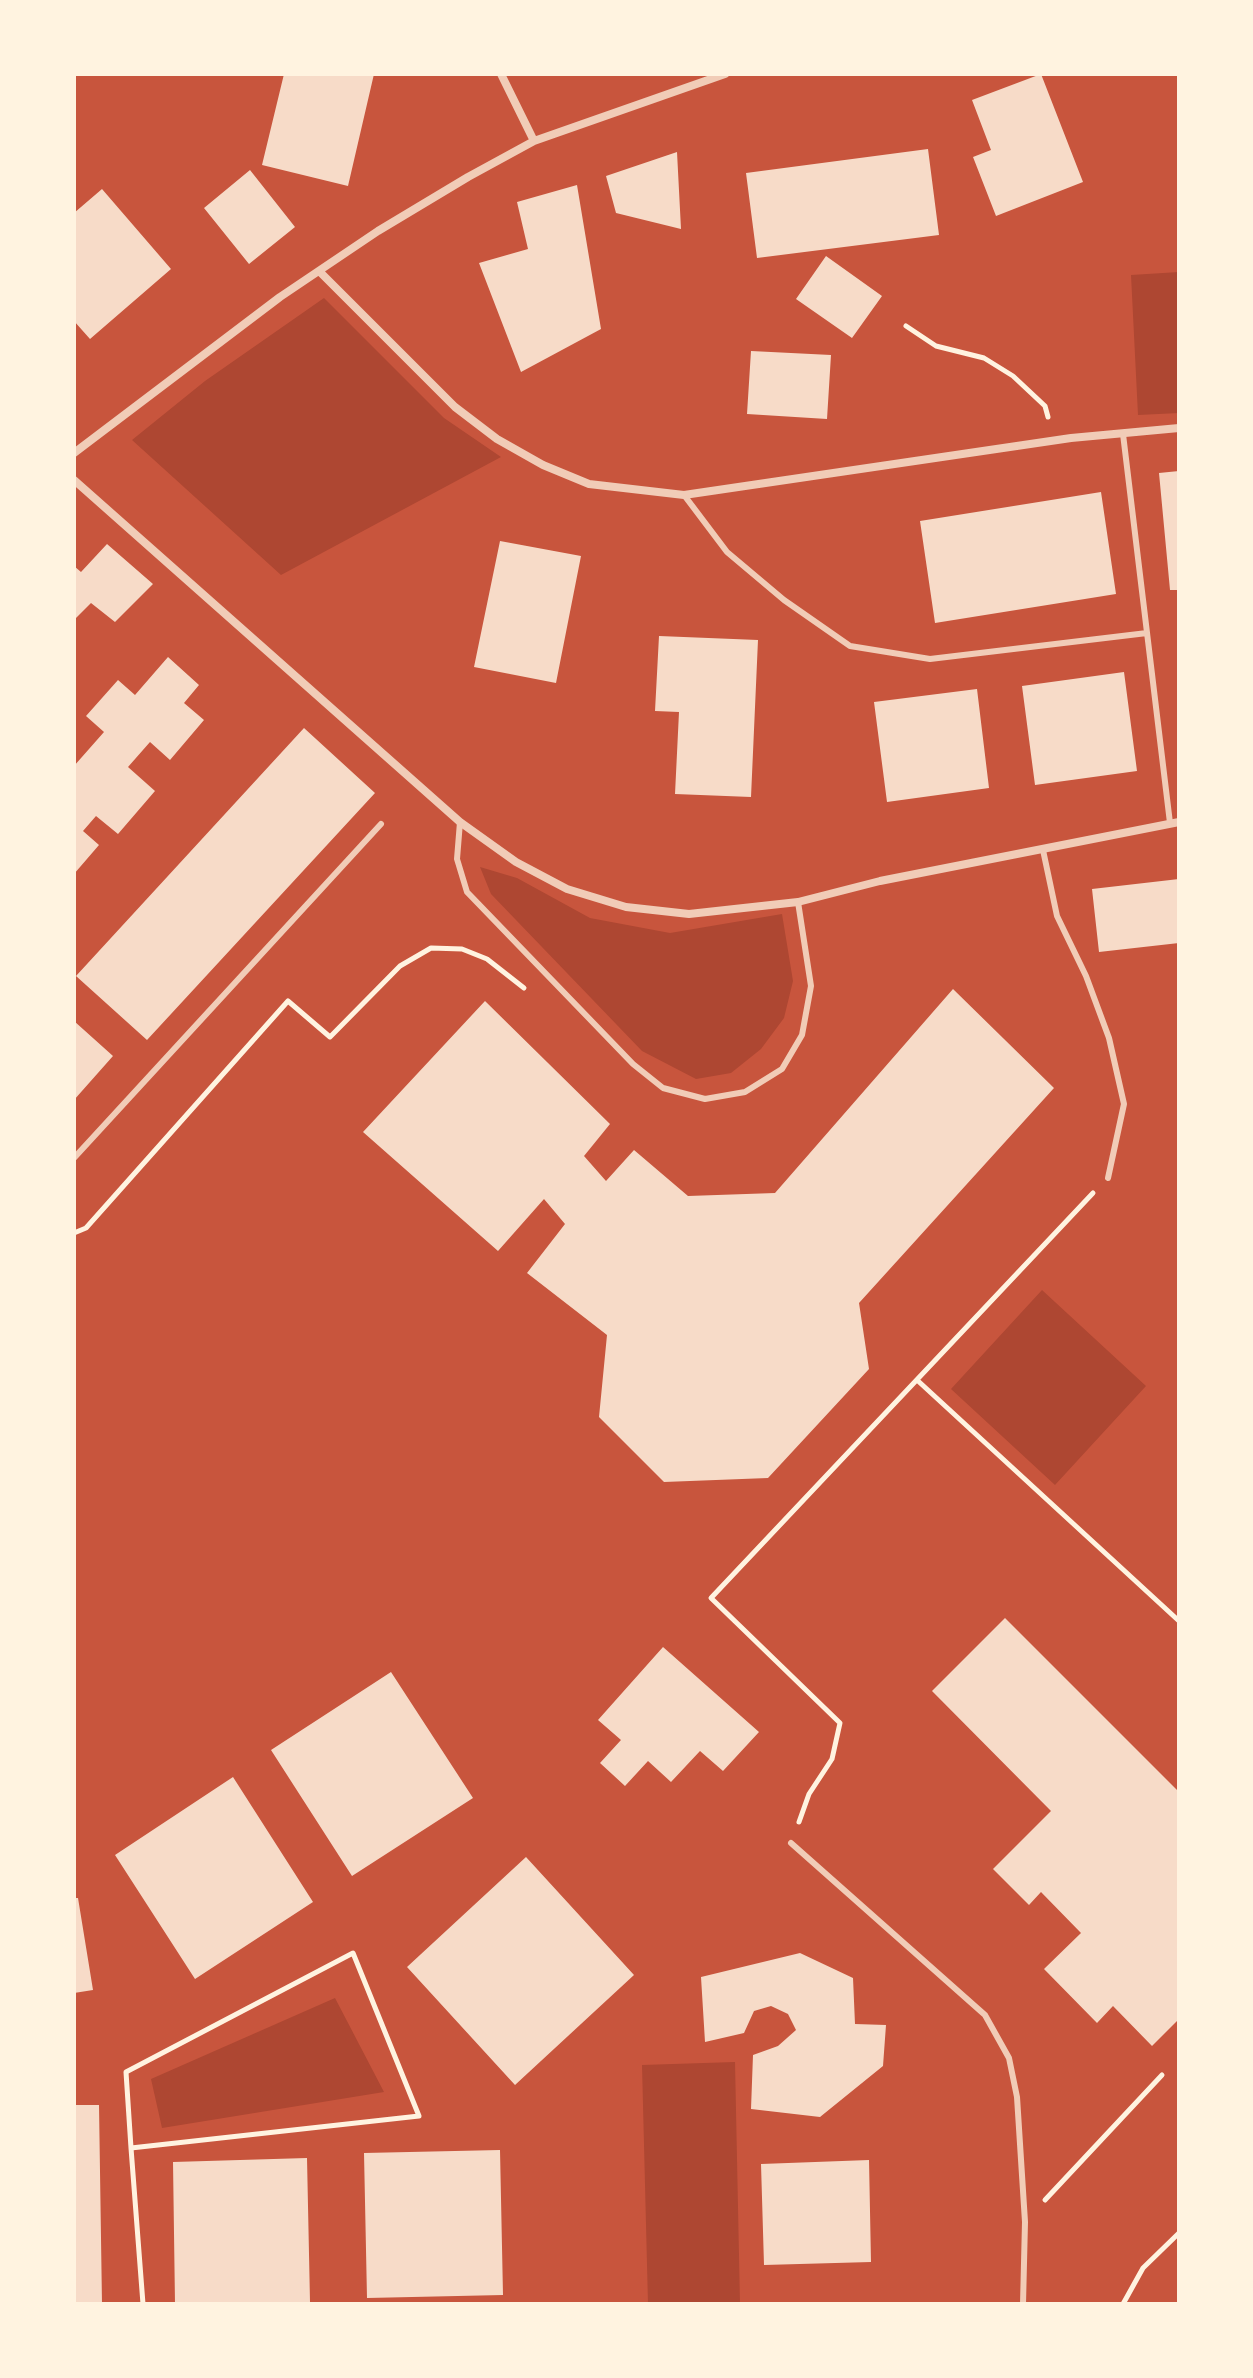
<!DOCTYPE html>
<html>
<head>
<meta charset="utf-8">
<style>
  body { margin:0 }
  #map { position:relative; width:1253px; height:2378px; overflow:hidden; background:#c8553d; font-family:Raleway,sans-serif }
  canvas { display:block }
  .frame { position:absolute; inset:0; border:76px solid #fff3e0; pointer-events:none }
</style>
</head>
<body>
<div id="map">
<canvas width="1253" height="2378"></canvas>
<div class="frame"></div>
</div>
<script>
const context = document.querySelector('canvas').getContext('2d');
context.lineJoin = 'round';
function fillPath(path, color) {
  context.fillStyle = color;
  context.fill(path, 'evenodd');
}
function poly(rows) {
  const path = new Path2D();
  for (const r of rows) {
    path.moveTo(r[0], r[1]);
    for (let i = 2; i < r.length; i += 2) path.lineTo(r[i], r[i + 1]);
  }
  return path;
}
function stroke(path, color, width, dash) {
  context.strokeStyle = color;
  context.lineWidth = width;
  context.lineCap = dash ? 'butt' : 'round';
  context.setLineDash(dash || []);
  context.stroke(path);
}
fillPath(poly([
  [1179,272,1179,413,1138,415,1131,275],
  [324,298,444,418,501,457,281,575,132,440,205,381],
  [480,867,517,878,590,918,670,933,782,914,793,981,784,1018,761,1049,731,1073,696,1079,642,1051,491,894],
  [1042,1290,1146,1386,1055,1485,951,1389],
  [335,1998,384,2092,162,2128,151,2079],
  [735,2062,740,2304,648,2304,642,2065]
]), '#ae4732');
fillPath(poly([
  [284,74,374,74,348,186,262,165],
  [1041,74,1083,182,996,216,973,157,991,150,972,100],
  [928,149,939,235,757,258,746,173],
  [677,152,681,229,616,213,606,176],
  [250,170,295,227,249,264,204,208],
  [577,185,601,329,521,372,479,263,528,249,517,202],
  [102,189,171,269,90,339,74,321,74,213],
  [826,256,882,296,852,338,796,299],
  [751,351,831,355,827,419,747,414],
  [1179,471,1179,590,1170,590,1159,473],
  [1101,492,1116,594,935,623,920,521],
  [500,541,581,556,556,683,474,667],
  [107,544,153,584,115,622,91,603,74,620,74,566,81,572],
  [659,636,758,640,751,797,675,794,679,712,655,711],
  [168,657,199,685,184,703,204,720,170,760,150,742,128,767,155,791,118,834,96,816,83,831,99,845,74,874,74,766,104,732,86,716,118,680,135,695],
  [1124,672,1137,771,1035,785,1022,686],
  [977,689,989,788,887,802,874,702],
  [304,728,375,793,147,1040,76,976],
  [1179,879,1179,943,1099,952,1092,889],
  [953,989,1054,1088,859,1303,869,1369,768,1478,664,1482,599,1417,607,1335,527,1273,565,1224,544,1199,498,1251,363,1132,485,1001,610,1124,584,1156,606,1181,634,1150,688,1196,775,1193],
  [74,1021,113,1056,74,1100],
  [1005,1618,1179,1792,1179,2019,1152,2046,1113,2006,1097,2023,1044,1969,1081,1933,1041,1892,1029,1905,993,1869,1051,1811,932,1691],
  [663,1647,759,1732,723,1771,700,1751,671,1782,648,1761,625,1786,600,1763,621,1740,598,1720],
  [391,1672,473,1798,352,1876,271,1750],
  [233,1777,313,1902,195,1979,115,1855],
  [526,1857,634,1975,515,2085,407,1967],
  [74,1898,78,1898,93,1990,74,1993],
  [800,1953,853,1978,855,2024,886,2025,883,2066,820,2117,751,2109,753,2055,778,2046,796,2030,788,2014,771,2006,754,2011,744,2033,705,2042,701,1977],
  [74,2105,99,2105,102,2304,74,2304],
  [500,2150,503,2295,367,2298,364,2153],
  [307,2158,310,2302,175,2304,173,2162],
  [869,2160,871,2262,764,2265,761,2164]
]), '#f7dbc8');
stroke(poly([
  [906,326,936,346,984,358,1013,376,1045,406,1048,417],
  [74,1233,86,1228,288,1001,330,1037,400,966,431,948,462,949,487,959,524,988],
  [917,1380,1179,1621],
  [799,1822,809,1794,832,1759,840,1723,711,1598,1093,1193],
  [131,2148,419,2116,353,1953,126,2072,131,2148,143,2304],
  [1045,2200,1162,2075],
  [1123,2304,1143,2268,1179,2233]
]), '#fff3e0', 5);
stroke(poly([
  [1123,434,1170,823],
  [684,495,727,552,784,600,850,646,930,659,1147,633],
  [460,822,457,859,467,892,633,1064,663,1088,705,1099,745,1092,782,1069,802,1035,811,986,798,902],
  [1043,850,1057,916,1086,976,1109,1038,1124,1104,1108,1178],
  [74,1158,381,824],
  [791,1843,985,2015,1009,2058,1017,2097,1025,2222,1023,2304]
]), '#f1ccb7', 6);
stroke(poly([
  [501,74,534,141],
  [319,271,455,407,497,439,543,465,589,484,684,495,1071,438,1179,428],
  [74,453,280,297,378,231,468,177,534,141,725,74],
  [74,480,460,822,516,862,567,889,626,907,689,914,798,902,880,881,1179,822]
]), '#f1ccb7', 8);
</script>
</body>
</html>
